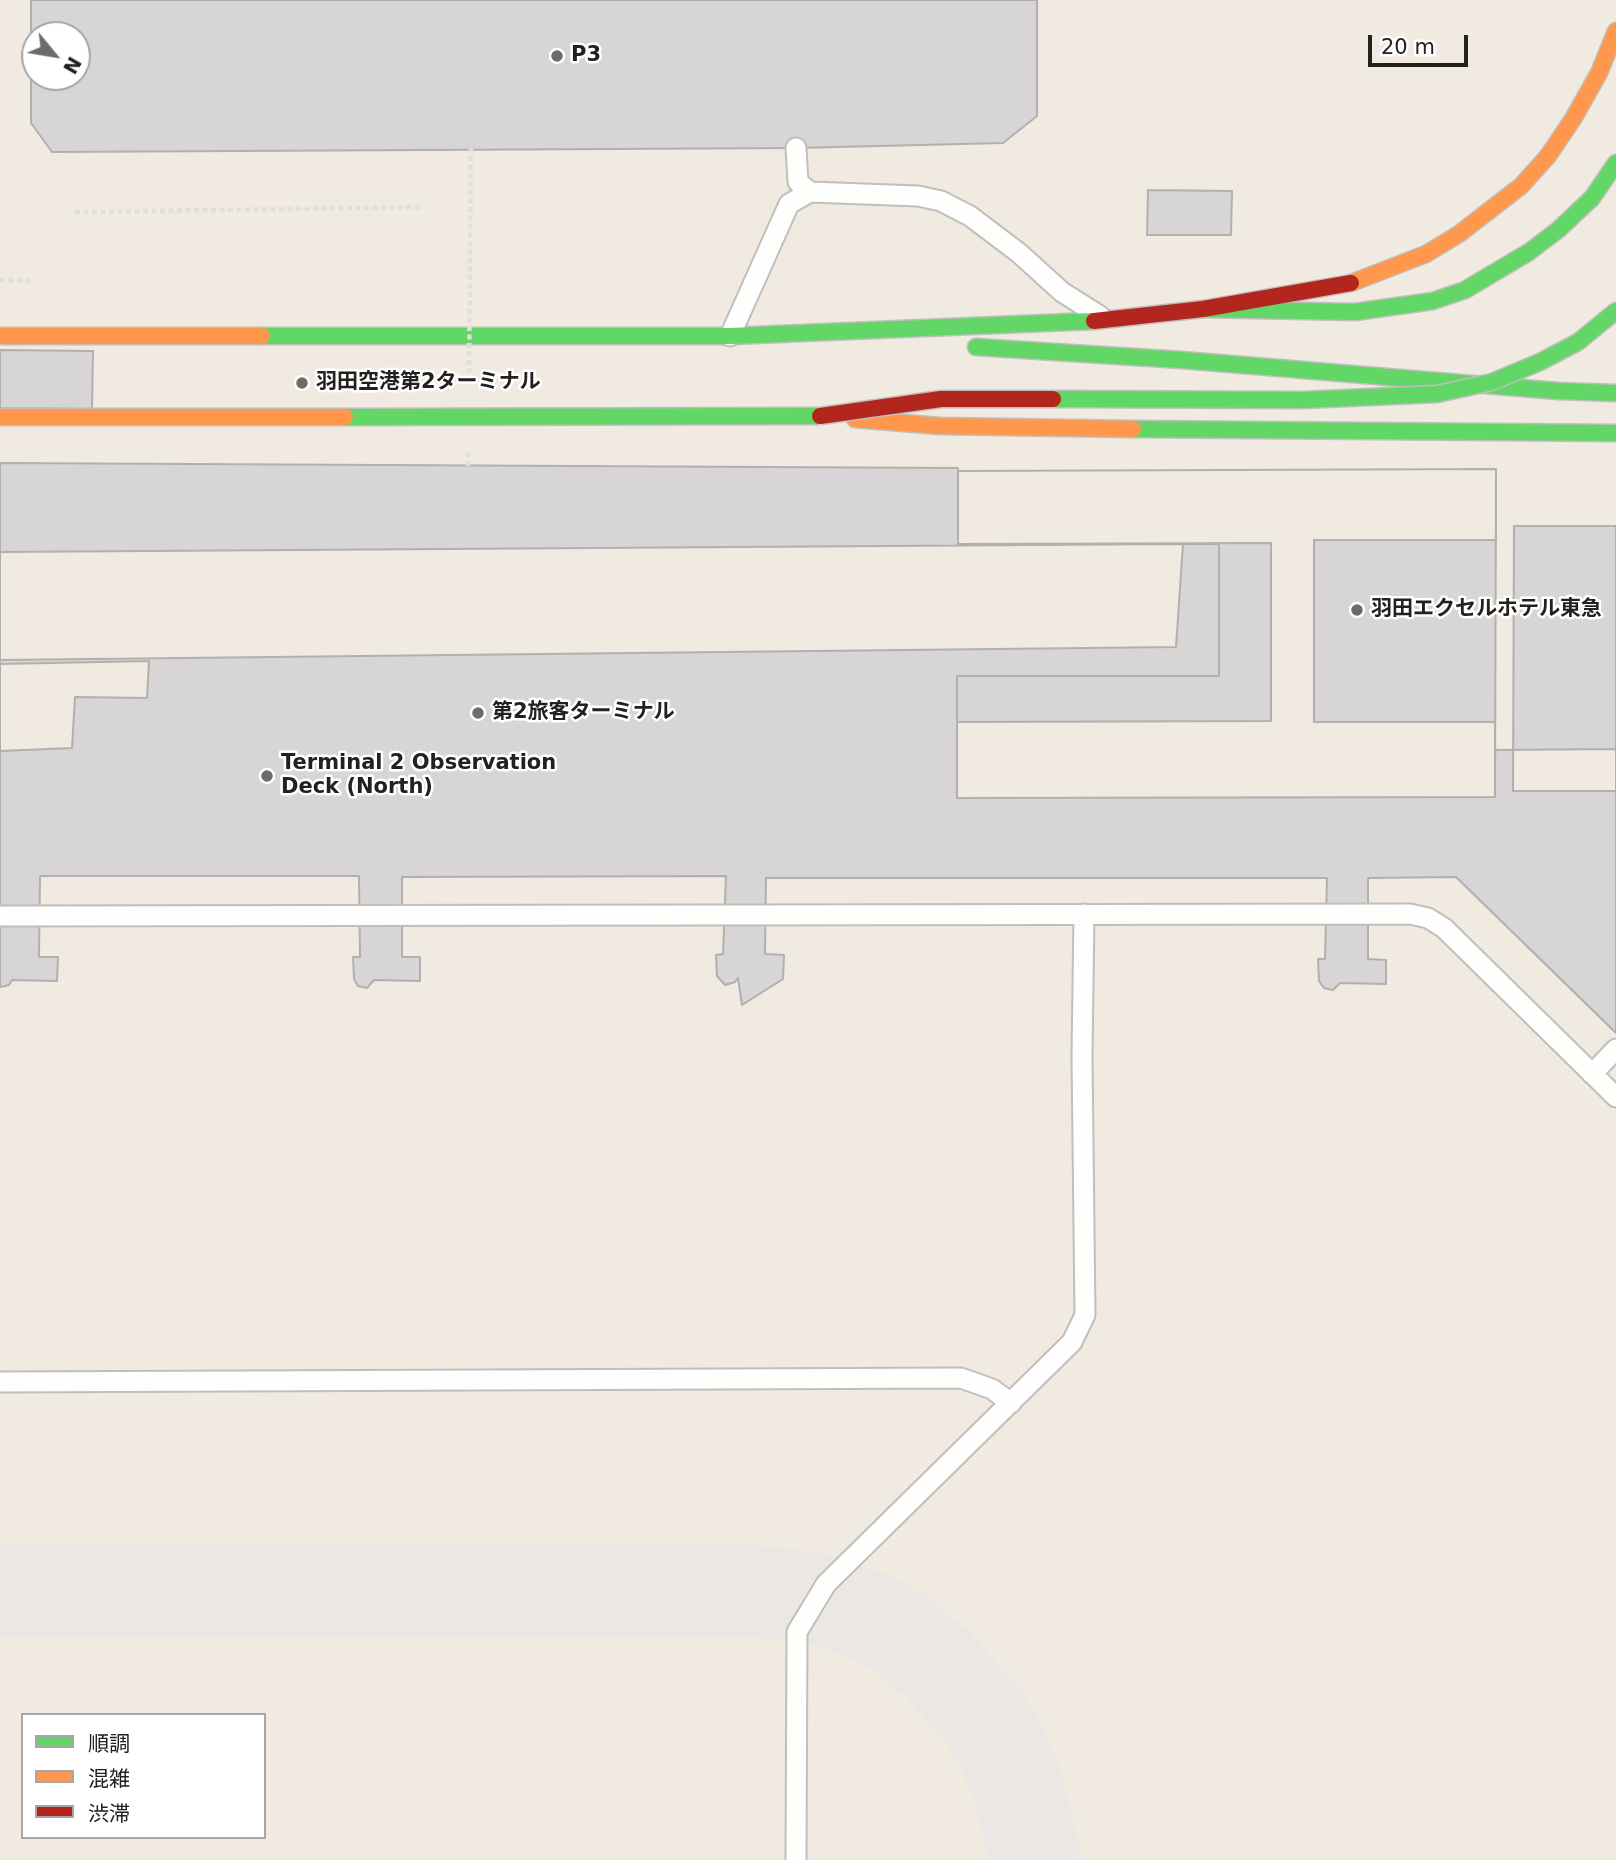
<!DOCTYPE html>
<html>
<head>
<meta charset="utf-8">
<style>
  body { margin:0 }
  #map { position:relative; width:1616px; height:1860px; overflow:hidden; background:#faf6f2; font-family:"DejaVu Sans","Noto Sans JP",sans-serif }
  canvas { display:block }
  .legend { position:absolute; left:21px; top:1713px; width:245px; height:126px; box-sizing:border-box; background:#fff; border:2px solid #a7a6a5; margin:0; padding:9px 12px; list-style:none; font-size:21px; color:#23201e }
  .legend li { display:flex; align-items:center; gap:14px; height:35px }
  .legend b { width:35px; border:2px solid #a7a6a5 }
  .north { position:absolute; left:21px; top:21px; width:70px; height:70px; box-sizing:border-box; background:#fff; border:2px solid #a7a6a5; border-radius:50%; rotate:120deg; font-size:19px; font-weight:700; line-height:28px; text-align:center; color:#23201e }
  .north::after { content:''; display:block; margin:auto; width:24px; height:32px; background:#6e6b68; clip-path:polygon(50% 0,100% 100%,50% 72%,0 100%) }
  .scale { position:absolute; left:1368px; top:35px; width:100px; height:32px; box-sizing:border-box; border:4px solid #23201e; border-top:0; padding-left:9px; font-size:21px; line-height:24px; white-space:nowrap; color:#23201e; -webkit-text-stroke:5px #fff; paint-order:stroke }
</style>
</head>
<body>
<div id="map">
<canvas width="1616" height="1860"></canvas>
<ul class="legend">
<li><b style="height:9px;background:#63d668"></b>順調</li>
<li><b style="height:9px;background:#ff974d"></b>混雑</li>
<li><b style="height:9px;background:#b3261e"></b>渋滞</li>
</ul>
<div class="north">N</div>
<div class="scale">20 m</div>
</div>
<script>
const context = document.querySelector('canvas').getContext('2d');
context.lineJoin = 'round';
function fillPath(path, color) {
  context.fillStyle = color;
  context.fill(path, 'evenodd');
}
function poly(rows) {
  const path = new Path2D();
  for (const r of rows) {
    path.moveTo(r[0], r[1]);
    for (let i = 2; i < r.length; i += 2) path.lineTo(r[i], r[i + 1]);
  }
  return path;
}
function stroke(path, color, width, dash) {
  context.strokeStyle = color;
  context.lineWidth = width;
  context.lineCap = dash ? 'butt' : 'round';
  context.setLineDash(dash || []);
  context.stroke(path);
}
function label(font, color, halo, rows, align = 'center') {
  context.font = font + ' "DejaVu Sans","Noto Sans JP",sans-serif';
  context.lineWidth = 5;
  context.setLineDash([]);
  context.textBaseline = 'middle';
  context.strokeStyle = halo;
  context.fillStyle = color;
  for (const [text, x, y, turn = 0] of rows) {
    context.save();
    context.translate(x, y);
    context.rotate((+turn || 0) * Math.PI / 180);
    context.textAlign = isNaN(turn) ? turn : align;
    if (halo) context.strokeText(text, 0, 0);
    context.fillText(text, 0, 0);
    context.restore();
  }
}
fillPath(poly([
  [0,0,1616,0,1616,1860,0,1860],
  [35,35,77,35,77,77,35,77],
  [23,1715,264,1715,264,1837,23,1837]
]), '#f0eae0');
stroke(poly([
  [0,1591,747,1591,788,1594,827,1601,865,1615,898,1632,938,1665,983,1715,1002,1748,1017,1784,1033,1847,1033,1860]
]), '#eae7e4', 91);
const building = poly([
  [31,0,1037,0,1037,116,1003,143,796,148,52,152,31,123,31,0],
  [35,35,77,35,77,77,35,77,35,35],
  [1148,190,1232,191,1231,235,1147,235,1148,190],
  [0,350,93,351,92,409,0,408,0,350],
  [0,463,958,468,958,544,1219,544,1219,676,957,676,957,798,1495,797,1495,750,1616,749,1616,1033,1456,877,1368,878,1368,959,1386,960,1386,984,1340,983,1333,990,1324,988,1319,981,1318,959,1325,959,1327,878,766,878,765,954,784,955,783,979,742,1005,738,978,735,982,725,985,717,976,716,955,723,954,726,876,402,877,402,957,420,957,420,981,374,980,367,988,358,986,354,979,353,957,360,957,359,876,40,876,39,957,58,957,57,981,12,980,9,985,0,987,0,463],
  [1496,469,1495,797,957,798,957,676,1219,676,1219,544,958,544,958,471,1496,469],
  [1496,469,1496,540,1314,540,1314,722,1495,722,1495,797,957,798,957,722,1271,721,1271,543,958,544,958,471,1496,469],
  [1514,526,1616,526,1616,791,1513,791,1514,526],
  [1183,544,1176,647,0,660,0,552,1183,544],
  [149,661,147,698,75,697,72,748,0,751,0,664,149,661]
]);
fillPath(building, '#d7d5d5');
stroke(building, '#b1b0af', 2);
const lane = poly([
  [796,148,798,182,810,192,918,196,941,201,970,216,1019,253,1062,292,1100,316],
  [730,336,789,204,810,192],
  [0,916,1410,914,1428,918,1444,928,1616,1097],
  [1592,1074,1616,1049],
  [0,1382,961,1378,992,1389,1011,1403],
  [796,1860,797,1632,826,1584,1072,1342,1085,1315,1082,1056,1084,914]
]);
const fast = poly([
  [1203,309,1355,312,1433,301,1465,290,1529,252,1558,230,1592,198,1616,163],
  [262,336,730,336,1094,321],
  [1578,342,1616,311],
  [976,347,1182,360,1558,391,1616,393],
  [1133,429,1616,433]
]);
const slow = poly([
  [1351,283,1426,254,1459,234,1521,186,1548,156,1573,119,1599,73,1616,31],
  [0,336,262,336],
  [855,419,940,426,1133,429]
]);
const jam = poly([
  [1094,321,1203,309,1351,283]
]);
stroke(lane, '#c1bebc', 23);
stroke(fast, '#c1bebc', 19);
stroke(slow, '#c1bebc', 19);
stroke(jam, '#c1bebc', 19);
stroke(poly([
  [75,212,423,207],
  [0,280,31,281]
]), '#e0dfde', 4.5, [5, 3.5]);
stroke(lane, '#fefefd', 19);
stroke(fast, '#63d668', 16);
stroke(slow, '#ff974d', 16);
stroke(jam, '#b3261e', 16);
const fastBridge = poly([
  [1053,399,1303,400,1437,394,1492,382,1540,362,1578,342],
  [345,417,820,416]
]);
const slowBridge = poly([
  [0,417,345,417]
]);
const jamBridge = poly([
  [820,416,941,399,1053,399]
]);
stroke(fastBridge, '#c1bebc', 19, []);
stroke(slowBridge, '#c1bebc', 19, []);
stroke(jamBridge, '#c1bebc', 19, []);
stroke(poly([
  [469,382,471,148],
  [468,466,468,450]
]), '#e0dfde', 4.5, [5, 3.5]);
stroke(fastBridge, '#63d668', 16);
stroke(slowBridge, '#ff974d', 16);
stroke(jamBridge, '#b3261e', 16);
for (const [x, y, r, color] of [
  [557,56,7,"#6e6b68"],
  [302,383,7,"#6e6b68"],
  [1357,610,7,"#6e6b68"],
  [478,713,7,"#6e6b68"],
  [267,776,7,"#6e6b68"]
]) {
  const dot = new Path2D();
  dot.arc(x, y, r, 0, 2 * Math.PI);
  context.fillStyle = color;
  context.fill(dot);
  stroke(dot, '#fff', 2.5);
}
label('bold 21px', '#23201e', '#fff', [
  ["P3",571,56],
  ["羽田空港第2ターミナル",316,383],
  ["羽田エクセルホテル東急",1371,610],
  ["第2旅客ターミナル",492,713],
  ["Terminal 2 Observation",281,764],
  ["Deck (North)",281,788]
], 'left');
</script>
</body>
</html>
